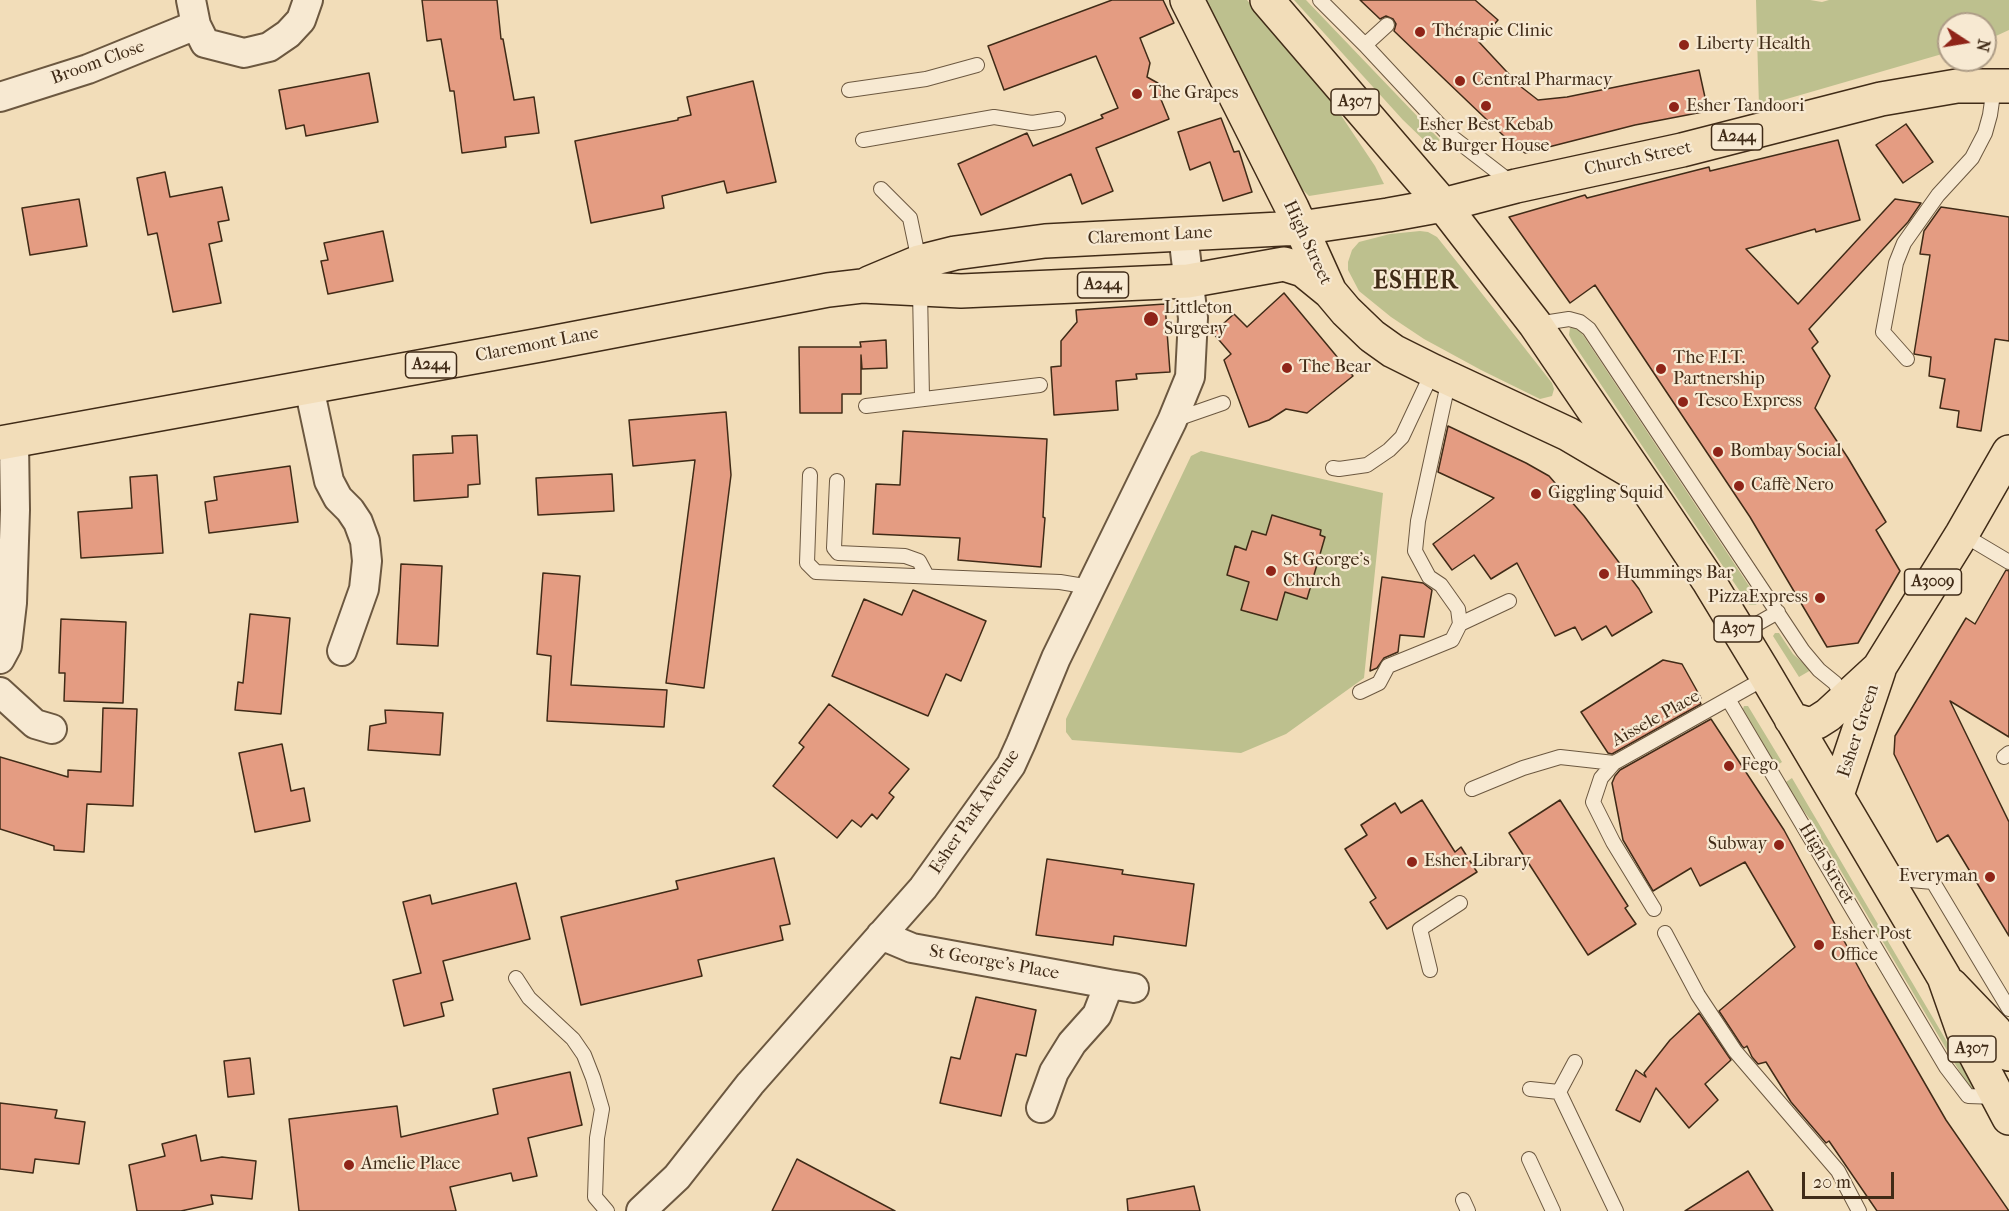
<!DOCTYPE html>
<html>
<head>
<meta charset="utf-8">
<style>
  body { margin:0 }
  #map { position:relative; width:2009px; height:1211px; overflow:hidden; background:#f2ddb9; font-family:"IM FELL French Canon",serif }
  canvas { display:block }
  .north { position:absolute; left:1937px; top:12px; width:60px; height:60px; box-sizing:border-box; background:#f7e9d2; border:2px solid #ae9d87; border-radius:50%; rotate:102deg; font-size:16px; font-weight:700; line-height:24px; text-align:center; color:#402b17 }
  .north::after { content:''; display:block; margin:auto; width:21px; height:27px; background:#8f2418; clip-path:polygon(50% 0,100% 100%,50% 72%,0 100%) }
  .scale { position:absolute; left:1802px; top:1172px; width:92px; height:27px; box-sizing:border-box; border:3px solid #402b17; border-top:0; padding-left:8px; font-size:18px; line-height:21px; white-space:nowrap; color:#402b17; -webkit-text-stroke:4px #f7e9d2; paint-order:stroke }
</style>
</head>
<body>
<div id="map">
<canvas width="2009" height="1211"></canvas>
<div class="north">N</div>
<div class="scale">20 m</div>
</div>
<script>
const context = document.querySelector('canvas').getContext('2d');
context.lineJoin = 'round';
function fillPath(path, color) {
  context.fillStyle = color;
  context.fill(path, 'evenodd');
}
function poly(rows) {
  const path = new Path2D();
  for (const r of rows) {
    path.moveTo(r[0], r[1]);
    for (let i = 2; i < r.length; i += 2) path.lineTo(r[i], r[i + 1]);
  }
  return path;
}
function stroke(path, color, width, dash) {
  context.strokeStyle = color;
  context.lineWidth = width;
  context.lineCap = dash ? 'butt' : 'round';
  context.setLineDash(dash || []);
  context.stroke(path);
}
function label(font, color, halo, rows, align = 'center') {
  context.font = font + ' "IM FELL French Canon",serif';
  context.lineWidth = 4.5;
  context.setLineDash([]);
  context.textBaseline = 'middle';
  context.strokeStyle = halo;
  context.fillStyle = color;
  for (const [text, x, y, turn = 0] of rows) {
    context.save();
    context.translate(x, y);
    context.rotate((+turn || 0) * Math.PI / 180);
    context.textAlign = isNaN(turn) ? turn : align;
    if (halo) context.strokeText(text, 0, 0);
    context.fillText(text, 0, 0);
    context.restore();
  }
}
fillPath(poly([
  [1207,0,1247,0,1318,81,1375,166,1384,184,1309,196,1303,190,1293,176],
  [1294,0,1306,0,1440,140,1431,147,1403,120],
  [1756,0,1810,0,1822,2,1829,0,2009,0,2009,30,1985,41,1985,24,1949,24,1949,52,1759,107],
  [1420,231,1428,232,1437,237,1465,272,1552,383,1554,389,1552,396,1540,399,1481,370,1424,339,1391,317,1359,291,1348,270,1348,262,1352,250,1359,242,1390,234],
  [1570,328,1575,328,1581,332,1759,601,1756,605,1749,605,1573,343,1569,335],
  [1201,451,1383,493,1364,678,1286,734,1241,753,1072,740,1066,732,1066,719,1191,456],
  [1775,633,1779,633,1793,654,1811,670,1799,677,1773,636],
  [1744,706,1748,706,1782,762,1776,766,1743,709],
  [1792,778,1973,1086,1974,1090,1970,1089,1812,822,1800,806,1786,782]
]), '#bdc08e');
const building = poly([
  [422,0,497,0,501,39,503,39,514,100,534,97,539,133,505,137,506,147,462,153,454,91,450,91,441,39,427,41,422,0],
  [1112,0,1163,0,1174,23,1140,38,1150,63,1147,77,1165,87,1160,97,1169,119,1096,148,1113,191,1082,204,1071,174,981,215,958,164,1027,133,1033,146,1103,118,1101,115,1118,108,1096,56,1004,90,988,46,1112,0],
  [1360,0,1475,0,1498,20,1479,42,1520,86,1538,100,1567,97,1699,70,1708,111,1635,125,1525,153,1508,140,1394,31,1396,24,1393,19,1386,16,1380,19,1360,0],
  [369,73,378,122,306,136,304,125,286,129,279,90,369,73],
  [753,81,776,182,727,193,724,181,662,196,664,208,591,223,575,141,678,120,678,118,691,115,687,97,753,81],
  [1221,118,1234,152,1239,151,1252,192,1223,201,1210,162,1190,170,1178,132,1221,118],
  [1906,124,1933,162,1903,183,1876,145,1906,124],
  [1838,140,1860,220,1816,232,1815,229,1746,249,1798,304,1895,199,1921,203,1908,222,1809,329,1818,342,1812,348,1830,376,1815,408,1848,458,1886,522,1876,530,1900,571,1858,643,1827,647,1750,517,1595,285,1570,303,1509,217,1585,195,1587,198,1709,167,1710,171,1838,140],
  [165,172,170,197,222,187,229,220,218,222,222,241,209,244,221,303,173,312,157,233,148,235,137,178,165,172],
  [79,199,87,246,30,255,22,208,79,199],
  [1941,207,2009,217,2009,341,1995,339,1981,431,1957,427,1959,411,1940,408,1945,379,1929,376,1931,357,1914,354,1930,255,1920,254,1924,231,1941,207],
  [383,231,393,281,328,294,321,261,328,260,324,243,383,231],
  [1284,293,1353,376,1307,413,1286,409,1269,420,1249,427,1224,360,1231,354,1213,333,1234,314,1247,327,1284,293],
  [1165,304,1170,372,1136,374,1137,379,1116,381,1118,410,1054,415,1051,367,1061,366,1061,341,1077,322,1076,310,1165,304],
  [886,340,887,368,862,369,861,355,861,394,842,394,842,413,800,413,799,347,861,347,860,342,886,340],
  [726,412,731,475,704,688,666,683,695,460,633,466,629,420,726,412],
  [1448,426,1526,463,1549,476,1584,516,1639,589,1652,612,1612,636,1606,626,1582,640,1575,627,1555,636,1517,563,1491,579,1474,555,1452,570,1433,544,1494,498,1438,472,1448,426],
  [903,431,1047,439,1043,517,1045,518,1041,567,958,560,960,538,873,534,876,484,900,485,903,431],
  [477,435,480,484,468,485,468,497,414,501,413,455,453,453,452,436,477,435],
  [290,466,298,522,209,533,205,502,217,500,214,477,290,466],
  [612,474,614,511,538,515,536,478,612,474],
  [157,475,163,553,81,558,78,512,132,508,130,477,157,475],
  [1272,515,1321,530,1320,535,1325,537,1307,599,1285,592,1277,620,1241,610,1249,582,1227,575,1235,546,1246,550,1252,531,1266,535,1272,515],
  [401,564,442,566,438,646,397,644,401,564],
  [2006,570,2009,571,2009,737,1950,701,2009,822,2009,936,1948,835,1937,842,1894,754,1895,736,1966,618,1975,624,2006,570],
  [543,573,580,576,571,685,667,690,664,727,547,721,551,656,537,654,543,573],
  [1382,577,1423,583,1432,590,1424,637,1400,635,1398,652,1384,658,1377,668,1370,671,1382,577],
  [913,590,986,621,961,681,946,674,928,716,832,676,864,599,902,615,913,590],
  [250,614,290,618,281,714,235,710,238,682,243,683,250,614],
  [61,619,126,622,123,703,64,701,65,673,59,673,61,619],
  [1663,660,1682,664,1701,698,1699,700,1701,704,1612,754,1608,753,1581,712,1663,660],
  [829,704,909,769,889,793,894,797,877,819,872,814,861,827,852,820,837,838,773,786,804,747,799,743,829,704],
  [103,708,137,709,133,806,87,804,84,852,54,850,54,846,0,829,0,757,68,777,68,770,101,772,103,708],
  [385,710,443,713,440,755,368,750,370,726,386,723,385,710],
  [1711,719,1784,830,1868,985,1946,1120,2009,1211,1877,1211,1829,1141,1826,1143,1791,1102,1766,1062,1758,1064,1752,1057,1747,1046,1744,1048,1742,1046,1719,1011,1795,947,1745,862,1700,886,1691,868,1653,891,1623,840,1612,783,1615,776,1620,770,1711,719],
  [282,744,291,791,304,788,310,821,255,832,239,753,282,744],
  [1422,800,1455,852,1461,847,1477,872,1387,929,1370,902,1376,898,1345,849,1367,835,1361,825,1395,803,1401,813,1422,800],
  [1560,800,1628,906,1625,908,1636,924,1588,955,1509,833,1560,800],
  [774,858,790,924,780,926,783,940,698,960,702,976,581,1005,561,917,678,889,676,881,774,858],
  [1047,859,1123,870,1122,874,1194,884,1186,946,1114,936,1113,945,1036,935,1047,859],
  [516,883,530,939,443,961,453,1000,441,1003,444,1016,404,1026,393,980,421,973,403,902,430,895,432,904,516,883],
  [976,997,1036,1010,1026,1056,1016,1054,1001,1116,940,1103,951,1057,960,1059,976,997],
  [1699,1013,1731,1060,1705,1084,1718,1100,1689,1128,1656,1088,1640,1122,1616,1110,1636,1070,1646,1077,1644,1073,1670,1040,1699,1013],
  [250,1058,254,1094,228,1097,224,1061,250,1058],
  [570,1072,582,1125,528,1138,537,1176,513,1181,511,1173,450,1187,456,1211,299,1211,289,1119,397,1106,401,1137,498,1114,493,1089,570,1072],
  [0,1103,57,1110,55,1118,85,1122,79,1164,35,1159,33,1173,0,1169,0,1103],
  [196,1135,201,1161,222,1157,256,1161,252,1199,211,1195,213,1204,181,1211,137,1211,129,1165,165,1156,162,1144,196,1135],
  [797,1159,831,1177,895,1211,772,1211,797,1159],
  [1748,1171,1773,1211,1685,1211,1748,1171],
  [1194,1186,1200,1211,1128,1211,1127,1199,1194,1186]
]);
fillPath(building, '#e49c82');
stroke(building, '#402b17', 1.5);
const service = poly([
  [1320,0,1365,45,1447,133,1513,184],
  [1365,45,1387,25],
  [849,90,926,79,977,65],
  [863,140,994,117,1032,123,1058,119],
  [881,189,910,218,919,261],
  [920,290,922,398],
  [1537,324,1569,319,1580,322,1589,329,1803,651,1819,670,1835,683,1840,692,1842,703],
  [1907,359,1883,332,1896,263,1904,243,1938,195,1972,158,1985,133,1990,115,1994,87],
  [866,406,1040,385],
  [1174,420,1223,403],
  [1333,468,1339,469,1367,465,1389,450,1402,437,1433,371],
  [810,475,807,563,816,572,1060,582,1090,587],
  [837,481,834,548,838,553,905,556,919,561,927,576],
  [1962,534,2009,562],
  [1460,624,1509,601],
  [1741,633,1778,612],
  [1360,692,1379,683,1388,666,1452,640,1460,624,1458,609,1441,585,1429,577,1415,551,1418,521,1449,379],
  [1728,699,1946,1067,1968,1096,1997,1097],
  [2004,757,2009,753],
  [1472,789,1523,768,1560,757,1614,763],
  [1888,878,1933,882,2009,1009],
  [1654,909,1613,842,1593,802,1601,778,1614,763,1767,677],
  [1665,933,1698,995,1735,1051,1838,1171,1859,1211],
  [1430,970,1420,929,1460,903],
  [516,978,529,998,573,1039,584,1055,593,1078,602,1109,597,1138,595,1197,607,1211],
  [1530,1089,1559,1092,1616,1211],
  [1559,1092,1575,1062],
  [1529,1159,1553,1211],
  [1463,1200,1468,1211]
]);
const minor = poly([
  [191,0,196,25,205,43,244,53,269,47,288,34,301,20,308,0],
  [0,97,88,69,196,25],
  [309,387,329,481,338,498,350,510,358,522,365,541,367,561,364,589,342,651],
  [0,659,7,646,12,603,15,510,14,442],
  [0,692,35,724,52,729],
  [881,935,912,948,1109,984,1097,1015,1072,1043,1054,1072,1041,1108],
  [1109,984,1134,988],
  [641,1211,677,1177,750,1084,923,888,1011,765,1021,743,1056,658,1172,421,1190,377,1193,318,1183,234]
]);
const primary = poly([
  [1187,0,1292,208,1330,292,1346,311,1372,336,1393,351,1433,371,1568,434,1629,470],
  [1267,0,1443,205,1535,324,1654,499,1708,580,1762,669,1944,977,1963,1031,2009,1118],
  [869,283,919,262,955,253,1045,241,1300,228,1388,215,1443,205,1516,186,1682,150,1881,99,1957,86,2009,86],
  [0,443,540,345,828,290,862,286,961,291,1188,281,1284,264,1303,270,1330,292],
  [1791,719,1808,724,1817,722,1828,715,1879,668,1962,534,2009,452],
  [1837,795,1879,670],
  [1951,985,1995,1031,2009,1054]
]);
stroke(service, '#6c5840', 16);
stroke(minor, '#6c5840', 32);
stroke(primary, '#402b17', 36);
stroke(service, '#f7e9d2', 14);
stroke(minor, '#f7e9d2', 28);
stroke(primary, '#f2ddb9', 33);
for (const [x, y, r, color] of [
  [1420,32,6,"#8f2418"],
  [1684,45,6,"#8f2418"],
  [1460,81,6,"#8f2418"],
  [1137,94,6,"#8f2418"],
  [1486,106,6,"#8f2418"],
  [1674,107,6,"#8f2418"],
  [1151,319,8,"#8f2418"],
  [1287,368,6,"#8f2418"],
  [1661,369,6,"#8f2418"],
  [1683,402,6,"#8f2418"],
  [1718,452,6,"#8f2418"],
  [1739,486,6,"#8f2418"],
  [1536,494,6,"#8f2418"],
  [1271,571,6,"#8f2418"],
  [1604,574,6,"#8f2418"],
  [1820,598,6,"#8f2418"],
  [1729,766,6,"#8f2418"],
  [1779,845,6,"#8f2418"],
  [1412,862,6,"#8f2418"],
  [1990,877,6,"#8f2418"],
  [1819,945,6,"#8f2418"],
  [349,1165,6,"#8f2418"]
]) {
  const dot = new Path2D();
  dot.arc(x, y, r, 0, 2 * Math.PI);
  context.fillStyle = color;
  context.fill(dot);
  stroke(dot, '#f7e9d2', 2);
}
for (const [x, y, w] of [
  [1355,102,48],
  [1737,137,51],
  [1103,285,51],
  [431,365,51],
  [1933,582,57],
  [1738,629,48],
  [1972,1049,48]
]) {
  const box = new Path2D();
  box.roundRect(x - w / 2, y - 13, w, 26, 4.5);
  context.fillStyle = '#f7e9d2';
  context.fill(box);
  stroke(box, '#402b17', 1.5);
}
label('bold 16px', '#402b17', null, [
  ["A307",1355,102],
  ["A244",1737,137],
  ["A244",1103,285],
  ["A244",431,365],
  ["A3009",1933,582],
  ["A307",1738,629],
  ["A307",1972,1049]
]);
label('18px', '#402b17', '#f7e9d2', [
  ["Thérapie Clinic",1432,32],
  ["Liberty Health",1696,45],
  ["Central Pharmacy",1472,81],
  ["The Grapes",1149,94],
  ["Esher Tandoori",1686,107],
  ["Esher Best Kebab",1486,126,"center"],
  ["& Burger House",1486,147,"center"],
  ["Littleton",1164,309],
  ["Surgery",1164,330],
  ["The F.I.T.",1673,359],
  ["Partnership",1673,380],
  ["The Bear",1299,368],
  ["Tesco Express",1695,402],
  ["Bombay Social",1730,452],
  ["Caffè Nero",1751,486],
  ["Giggling Squid",1548,494],
  ["St George's",1283,561],
  ["Church",1283,582],
  ["Hummings Bar",1616,574],
  ["PizzaExpress",1808,598,"right"],
  ["Fego",1741,766],
  ["Subway",1767,845,"right"],
  ["Esher Library",1424,862],
  ["Everyman",1978,877,"right"],
  ["Esher Post",1831,935],
  ["Office",1831,956],
  ["Amelie Place",361,1165]
], 'left');
label('18px', '#402b17', '#f7e9d2', [
  ["Broom Close",98,63,-20],
  ["Church Street",1638,159,-12],
  ["Claremont Lane",1150,236,-3],
  ["High Street",1307,243,65],
  ["Claremont Lane",537,345,-11],
  ["Aissele Place",1656,719,-29],
  ["Esher Green",1859,731,-72],
  ["Esher Park Avenue",975,812,-56],
  ["High Street",1826,864,59],
  ["St George's Place",994,963,10]
]);
context.letterSpacing = '1.5px';
label('bold 24px', '#402b17', '#f7e9d2', [
  ["ESHER",1416,282]
]);
context.letterSpacing = '0px';
</script>
</body>
</html>
